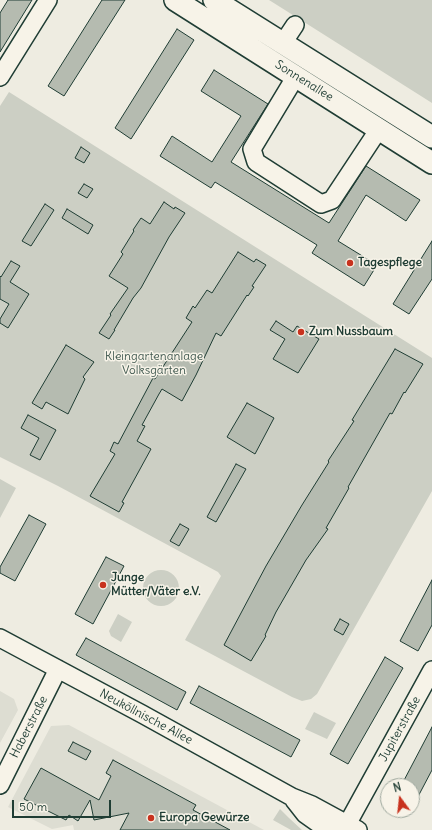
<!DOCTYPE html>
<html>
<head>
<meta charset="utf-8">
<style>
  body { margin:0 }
  #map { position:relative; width:432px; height:830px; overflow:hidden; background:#eeece1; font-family:Delius,sans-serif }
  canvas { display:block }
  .north { position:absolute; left:380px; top:778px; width:40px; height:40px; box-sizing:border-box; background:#f7f3e8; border:1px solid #a1aaa0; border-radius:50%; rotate:345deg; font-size:11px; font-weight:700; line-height:16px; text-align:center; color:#1f3d34 }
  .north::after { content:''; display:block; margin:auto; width:14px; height:18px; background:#c8321e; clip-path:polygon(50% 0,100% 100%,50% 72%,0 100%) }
  .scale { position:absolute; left:12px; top:800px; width:99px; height:18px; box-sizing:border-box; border:2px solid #1f3d34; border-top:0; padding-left:5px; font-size:12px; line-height:14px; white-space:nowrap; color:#1f3d34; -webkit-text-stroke:3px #f7f3e8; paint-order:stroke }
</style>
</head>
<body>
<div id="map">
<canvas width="432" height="830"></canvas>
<div class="north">N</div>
<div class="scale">50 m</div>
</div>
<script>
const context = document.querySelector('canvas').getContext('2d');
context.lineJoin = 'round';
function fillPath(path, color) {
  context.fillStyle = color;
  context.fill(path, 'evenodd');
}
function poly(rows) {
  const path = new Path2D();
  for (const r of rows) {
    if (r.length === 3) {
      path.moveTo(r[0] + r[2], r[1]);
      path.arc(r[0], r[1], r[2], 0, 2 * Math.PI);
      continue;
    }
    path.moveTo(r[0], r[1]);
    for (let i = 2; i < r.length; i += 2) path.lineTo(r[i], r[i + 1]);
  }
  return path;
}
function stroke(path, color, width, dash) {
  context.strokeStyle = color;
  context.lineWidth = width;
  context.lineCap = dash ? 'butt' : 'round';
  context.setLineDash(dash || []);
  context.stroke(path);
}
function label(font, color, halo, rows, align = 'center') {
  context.font = font + ' Delius,sans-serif';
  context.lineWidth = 3;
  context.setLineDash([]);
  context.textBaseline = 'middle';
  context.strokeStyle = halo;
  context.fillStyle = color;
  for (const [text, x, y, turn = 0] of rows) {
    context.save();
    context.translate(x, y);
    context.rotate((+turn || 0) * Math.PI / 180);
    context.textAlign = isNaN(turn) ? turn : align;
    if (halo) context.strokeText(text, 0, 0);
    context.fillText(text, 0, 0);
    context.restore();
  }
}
fillPath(poly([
  [0,691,14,699,18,710,0,743],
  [69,725,264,830,74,830,73,825,52,829,8,807,51,726]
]), '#ddddd2');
fillPath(poly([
  [269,0,432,0,432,103,304,22],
  [9,92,432,358,432,491,317,694,311,699,302,701,292,697,185,640,221,576,218,572,58,486,0,457,0,106],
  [0,479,16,488,0,518],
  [161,588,18],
  [118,614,132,622,121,642,111,636,109,631],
  [314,712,336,723,327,739,305,729],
  [280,809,289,818,302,830,291,830,273,820]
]), '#cccfc4');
const building = poly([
  [8,0,32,0,0,52,0,13,8,0],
  [102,0,125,0,64,96,48,86,102,0],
  [177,29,194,40,131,139,115,128,177,29],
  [214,70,268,104,231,162,329,223,366,166,420,200,406,221,366,195,338,241,377,265,364,286,312,253,317,245,215,182,211,188,160,156,172,136,212,162,241,116,201,91,214,70],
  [81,147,90,153,84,163,75,158,81,147],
  [84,184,93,189,87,198,78,193,84,184],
  [164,202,174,209,175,207,185,213,169,237,141,288,133,298,114,330,115,330,109,339,99,333,111,315,110,314,128,288,109,276,123,254,121,252,134,231,133,230,141,218,150,224,164,202],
  [45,204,54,210,31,246,22,241,45,204],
  [67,209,93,225,88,234,62,218,67,209],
  [432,241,432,279,409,314,393,304,432,241],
  [238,252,254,262,256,259,266,265,252,286,254,287,248,296,247,295,221,336,216,333,196,375,182,401,162,389,159,394,142,425,145,426,137,441,151,449,122,502,124,503,119,512,90,496,115,454,110,451,114,442,118,444,153,378,155,379,192,322,186,318,193,306,195,308,207,290,212,293,238,252],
  [11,261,20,266,10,282,29,294,8,328,0,323,0,319,9,304,0,299,0,276,1,277,11,261],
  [276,321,293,332,297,326,319,339,298,373,273,359,285,339,270,330,276,321],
  [66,345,94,362,83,377,85,379,68,414,46,402,42,409,32,403,66,345],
  [395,349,423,364,405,393,404,392,392,414,390,413,348,487,349,488,326,528,328,529,306,560,276,612,265,635,266,636,251,661,224,645,266,566,302,505,329,462,328,461,354,421,352,420,395,349],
  [247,403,274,418,255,454,227,437,247,403],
  [28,415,56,430,40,460,30,455,39,438,21,428,28,415],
  [236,464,246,469,216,522,207,517,236,464],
  [29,515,46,524,15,581,0,573,0,567,29,515],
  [180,524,189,529,179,546,170,541,180,524],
  [106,557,124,566,93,624,75,614,106,557],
  [432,580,432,625,418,651,400,641,432,580],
  [340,619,349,624,343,635,334,630,340,619],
  [86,638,186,692,177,710,76,655,86,638],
  [385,657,403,668,348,764,330,754,385,657],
  [199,686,300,740,291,757,190,703,199,686],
  [432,727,432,770,412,808,412,786,401,786,432,727],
  [73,742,91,751,86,760,68,751,73,742],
  [113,760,196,805,193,810,230,830,120,830,129,813,94,820,90,800,78,821,69,815,66,820,24,799,41,768,99,800,111,776,106,773,113,760]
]);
fillPath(building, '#b5bbb0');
stroke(building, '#1f3d34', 1);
const minor = poly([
  [283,43,295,25],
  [296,76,252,149,256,162,321,204,332,200,379,129],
  [0,77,48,0],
  [0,638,142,714,292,797,312,805,358,830],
  [0,785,58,669],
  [294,800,305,814,319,824,329,830],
  [344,830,432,670]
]);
const major = poly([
  [175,0,432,163],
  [214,0,432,137]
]);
stroke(minor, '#1f3d34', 20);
stroke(major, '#1f3d34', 24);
stroke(minor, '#f7f3e8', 17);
stroke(major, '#f7f3e8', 21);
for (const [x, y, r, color] of [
  [350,263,4,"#c8321e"],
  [301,332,4,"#c8321e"],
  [103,585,4,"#c8321e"],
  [151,818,4,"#c8321e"]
]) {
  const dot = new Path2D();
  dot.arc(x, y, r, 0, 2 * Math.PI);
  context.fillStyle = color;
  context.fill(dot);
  stroke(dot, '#f7f3e8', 1.5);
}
label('12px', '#1f3d34', '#f7f3e8', [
  ["Sonnenallee",304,81,32],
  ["Neuköllnische Allee",146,717,28],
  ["Haberstraße",29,727,-63],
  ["Jupiterstraße",400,729,-61]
]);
label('bold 12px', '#1f3d34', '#f7f3e8', [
  ["Tagespflege",358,263],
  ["Zum Nussbaum",309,332],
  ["Junge",111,578],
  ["Mütter/Väter e.V.",111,592],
  ["Europa Gewürze",159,818]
], 'left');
label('12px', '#425a51', '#f7f3e8', [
  ["Kleingartenanlage",154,357],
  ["Volksgärten",154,371]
]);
</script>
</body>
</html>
